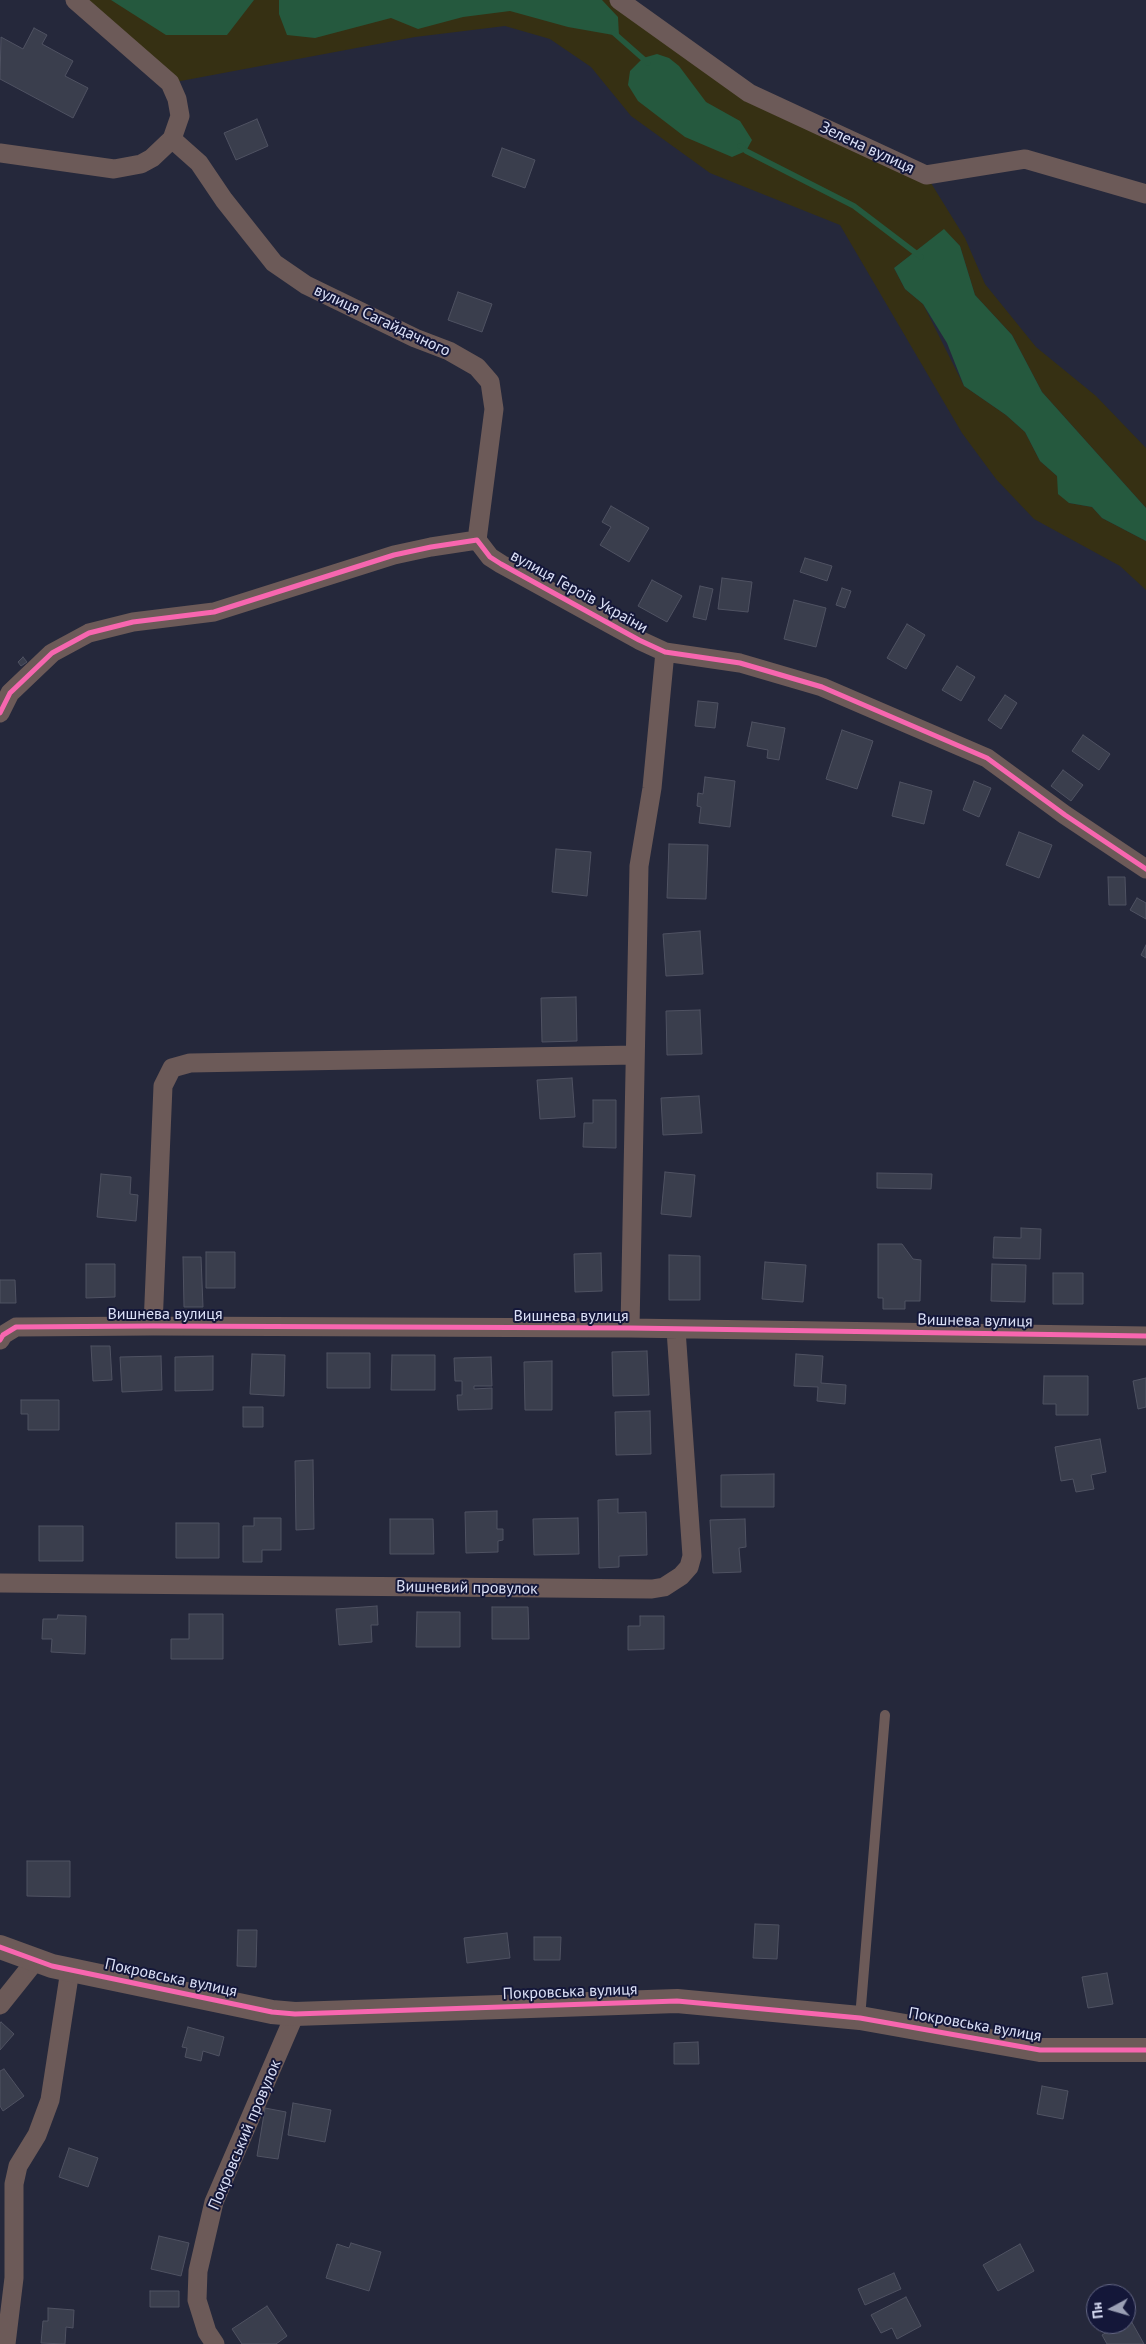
<!DOCTYPE html>
<html>
<head>
<meta charset="utf-8">
<style>
  body { margin:0 }
  #map { position:relative; width:1146px; height:2344px; overflow:hidden; background:#25283b; font-family:"PT Sans",sans-serif }
  canvas { display:block }
  .north { position:absolute; left:1086px; top:2284px; width:50px; height:50px; box-sizing:border-box; background:#141739; border:1px solid #646785; border-radius:50%; rotate:264deg; font-size:14px; font-weight:700; line-height:20px; text-align:center; color:#dbe0f7 }
  .north::after { content:''; display:block; margin:auto; width:18px; height:22px; background:#9ba0b5; clip-path:polygon(50% 0,100% 100%,50% 72%,0 100%) }
</style>
</head>
<body>
<div id="map">
<canvas width="1146" height="2344"></canvas>
<div class="north">Пн</div>
</div>
<script>
const context = document.querySelector('canvas').getContext('2d');
context.lineJoin = 'round';
function fillPath(path, color) {
  context.fillStyle = color;
  context.fill(path, 'evenodd');
}
function poly(rows) {
  const path = new Path2D();
  for (const r of rows) {
    path.moveTo(r[0], r[1]);
    for (let i = 2; i < r.length; i += 2) path.lineTo(r[i], r[i + 1]);
  }
  return path;
}
function stroke(path, color, width, dash) {
  context.strokeStyle = color;
  context.lineWidth = width;
  context.lineCap = dash ? 'butt' : 'round';
  context.setLineDash(dash || []);
  context.stroke(path);
}
function label(font, color, halo, rows, align = 'center') {
  context.font = font + ' "PT Sans",sans-serif';
  context.lineWidth = 4;
  context.setLineDash([]);
  context.textBaseline = 'middle';
  context.strokeStyle = halo;
  context.fillStyle = color;
  for (const [text, x, y, turn = 0] of rows) {
    context.save();
    context.translate(x, y);
    context.rotate((+turn || 0) * Math.PI / 180);
    context.textAlign = isNaN(turn) ? turn : align;
    if (halo) context.strokeText(text, 0, 0);
    context.fillText(text, 0, 0);
    context.restore();
  }
}
fillPath(poly([
  [75,0,619,0,749,93,926,175,965,238,985,284,1036,347,1096,396,1146,448,1146,508,1042,392,1012,335,975,295,960,246,944,230,894,268,905,289,923,304,964,386,1006,415,1025,432,1040,461,1057,476,1069,503,1092,507,1102,518,1146,541,1146,590,1120,566,1034,519,996,479,962,433,840,225,710,173,631,116,591,67,550,39,505,26,415,37,170,83]
]), '#363013');
fillPath(poly([
  [111,0,254,0,227,35,166,35],
  [279,0,602,0,618,17,619,36,568,27,510,11,463,17,418,29,391,18,315,38,287,35,279,14],
  [657,54,669,58,679,66,706,102,740,121,752,140,746,151,732,157,685,137,638,101,628,85,630,71,643,58],
  [944,229,960,246,975,295,1012,335,1042,392,1146,508,1146,541,1102,518,1092,507,1069,503,1058,494,1057,476,1040,461,1025,432,1006,415,964,386,947,343,923,304,905,289,894,268]
]), '#25593e');
stroke(poly([
  [614,33,648,63],
  [740,146,746,151,854,206,921,257]
]), '#25593e', 5.5);
const building = poly([
  [34,28,47,35,42,44,73,61,65,76,88,88,73,118,0,79,1,37,23,49,34,28],
  [257,119,268,146,236,160,224,133,257,119],
  [502,148,535,160,525,188,492,176,502,148],
  [458,292,492,304,482,332,448,320,458,292],
  [611,506,649,528,629,562,600,545,611,527,602,522,611,506],
  [805,558,832,566,827,581,800,572,805,558],
  [722,578,752,582,748,612,718,609,722,578],
  [652,580,682,596,667,622,638,606,652,580],
  [700,586,713,589,706,620,693,617,700,586],
  [842,588,851,591,845,608,836,605,842,588],
  [794,600,826,608,816,647,784,639,794,600],
  [907,624,925,635,906,669,887,658,907,624],
  [23,657,27,662,21,666,18,662,23,657],
  [957,666,975,677,961,701,942,690,957,666],
  [1005,695,1017,703,1001,729,988,720,1005,695],
  [698,701,718,703,715,728,695,726,698,701],
  [752,722,785,728,779,760,767,758,768,750,747,746,752,722],
  [842,730,873,741,857,789,826,779,842,730],
  [1083,735,1110,754,1099,770,1072,751,1083,735],
  [1063,770,1083,785,1071,801,1051,786,1063,770],
  [705,777,735,781,730,827,699,823,701,807,697,806,698,793,703,794,705,777],
  [974,781,991,788,979,817,963,810,974,781],
  [900,782,932,791,924,824,892,816,900,782],
  [1019,832,1052,845,1039,878,1006,865,1019,832],
  [669,844,708,845,706,899,667,898,669,844],
  [556,849,591,852,587,896,552,892,556,849],
  [1108,877,1125,877,1126,905,1109,905,1108,877],
  [1137,898,1146,903,1146,919,1130,910,1137,898],
  [700,931,703,974,666,976,663,934,700,931],
  [1146,945,1146,958,1141,955,1146,945],
  [576,997,577,1041,542,1042,541,998,576,997],
  [700,1010,702,1054,667,1055,666,1011,700,1010],
  [572,1078,575,1117,540,1119,537,1080,572,1078],
  [699,1096,702,1133,663,1135,661,1098,699,1096],
  [593,1100,616,1100,616,1148,583,1147,584,1123,593,1123,593,1100],
  [665,1172,695,1175,691,1217,661,1214,665,1172],
  [877,1173,932,1174,931,1189,877,1188,877,1173],
  [101,1174,131,1177,130,1194,138,1195,136,1221,97,1217,101,1174],
  [1021,1228,1041,1229,1040,1259,993,1258,994,1237,1021,1238,1021,1228],
  [878,1244,902,1244,913,1259,921,1260,920,1301,905,1301,905,1309,883,1309,883,1298,878,1298,878,1244],
  [206,1252,235,1252,235,1288,206,1288,206,1252],
  [601,1253,602,1291,575,1292,574,1254,601,1253],
  [669,1255,700,1256,700,1300,669,1300,669,1255],
  [183,1257,201,1257,203,1307,184,1307,183,1257],
  [765,1262,806,1265,803,1302,762,1299,765,1262],
  [86,1264,115,1264,115,1297,86,1298,86,1264],
  [992,1264,1026,1265,1025,1302,991,1301,992,1264],
  [1053,1273,1083,1273,1083,1304,1053,1304,1053,1273],
  [0,1280,15,1280,16,1303,0,1303,0,1280],
  [91,1346,110,1346,112,1380,93,1381,91,1346],
  [647,1351,649,1395,613,1396,612,1352,647,1351],
  [327,1353,370,1353,370,1388,327,1388,327,1353],
  [252,1354,285,1355,284,1396,250,1394,252,1354],
  [796,1354,823,1356,821,1383,846,1385,845,1404,817,1401,818,1387,794,1386,796,1354],
  [392,1355,435,1355,435,1390,391,1390,392,1355],
  [161,1356,162,1390,122,1392,120,1357,161,1356],
  [213,1356,213,1390,175,1391,175,1357,213,1356],
  [491,1357,492,1386,474,1386,474,1389,492,1388,492,1409,458,1410,457,1395,462,1395,462,1381,455,1381,454,1358,491,1357],
  [552,1361,552,1410,525,1410,524,1362,552,1361],
  [1044,1376,1088,1376,1088,1415,1056,1415,1056,1404,1043,1404,1044,1376],
  [1146,1378,1146,1407,1138,1409,1133,1381,1146,1378],
  [21,1400,59,1400,59,1430,28,1430,28,1414,21,1414,21,1400],
  [243,1407,263,1407,263,1427,243,1427,243,1407],
  [650,1411,651,1454,616,1455,615,1412,650,1411],
  [1100,1439,1106,1472,1091,1475,1094,1489,1076,1492,1073,1479,1061,1481,1055,1447,1100,1439],
  [313,1460,314,1529,296,1530,295,1461,313,1460],
  [774,1474,774,1507,721,1507,721,1475,774,1474],
  [618,1499,618,1513,646,1512,647,1555,619,1556,619,1567,599,1568,598,1500,618,1499],
  [497,1511,497,1529,503,1529,503,1540,498,1541,498,1552,466,1553,465,1512,497,1511],
  [254,1518,281,1518,281,1550,262,1550,262,1562,243,1562,243,1526,254,1526,254,1518],
  [578,1518,579,1554,534,1555,533,1519,578,1518],
  [390,1519,433,1519,434,1554,390,1554,390,1519],
  [745,1519,746,1547,739,1548,741,1572,713,1573,710,1520,745,1519],
  [176,1523,219,1523,219,1558,176,1558,176,1523],
  [39,1526,83,1526,83,1561,39,1561,39,1526],
  [377,1606,378,1625,371,1625,372,1642,339,1645,336,1609,377,1606],
  [492,1607,528,1607,529,1639,492,1639,492,1607],
  [417,1612,460,1612,460,1647,416,1647,417,1612],
  [189,1614,223,1614,223,1659,171,1659,171,1639,189,1639,189,1614],
  [58,1615,86,1616,85,1654,51,1652,52,1639,42,1639,43,1619,57,1619,58,1615],
  [640,1616,664,1616,664,1649,628,1650,628,1626,640,1626,640,1616],
  [27,1861,70,1861,70,1897,27,1896,27,1861],
  [755,1924,779,1925,777,1959,753,1958,755,1924],
  [238,1930,257,1930,256,1967,237,1966,238,1930],
  [507,1933,510,1958,467,1963,464,1938,507,1933],
  [534,1937,561,1937,560,1960,534,1960,534,1937],
  [1107,1973,1113,2004,1088,2008,1082,1977,1107,1973],
  [1,2022,14,2034,0,2050,0,2023,1,2022],
  [188,2027,224,2037,219,2056,203,2051,201,2061,185,2057,187,2048,182,2047,188,2027],
  [698,2042,699,2064,674,2064,674,2043,698,2042],
  [4,2069,24,2096,3,2111,0,2106,0,2071,4,2069],
  [1042,2086,1068,2091,1063,2119,1037,2114,1042,2086],
  [293,2103,331,2110,325,2142,288,2135,293,2103],
  [265,2108,286,2112,278,2159,257,2156,265,2108],
  [69,2148,98,2158,88,2187,59,2177,69,2148],
  [159,2236,189,2243,181,2276,151,2269,159,2236],
  [351,2243,381,2252,369,2291,326,2278,337,2244,349,2248,351,2243],
  [1020,2244,1034,2271,998,2291,983,2265,1020,2244],
  [894,2273,901,2289,865,2305,858,2289,894,2273],
  [150,2291,179,2291,179,2307,150,2307,150,2291],
  [906,2297,921,2326,897,2339,892,2328,881,2333,871,2315,906,2297],
  [267,2306,287,2336,276,2344,242,2344,232,2329,267,2306],
  [48,2308,74,2310,73,2328,66,2327,65,2344,41,2343,43,2321,48,2321,48,2308],
  [1130,2319,1144,2344,1107,2344,1102,2335,1121,2324,1126,2324,1130,2319]
]);
fillPath(building, '#3a3e4d');
stroke(building, '#4f5262', 1);
stroke(poly([
  [860,2018,885,1715]
]), '#6c5a58', 10);
stroke(poly([
  [75,0,170,83,177,99,180,116,172,139,199,163,224,200,274,263,306,285,415,338,449,351,477,367,490,382,494,409,477,540],
  [619,0,749,93,926,175,1025,159,1146,194],
  [0,153,114,169,141,164,152,158,172,139],
  [0,713,10,693,52,653,89,633,133,622,214,612,394,555,431,547,477,540,490,557,501,564,639,640,665,652,740,663,822,687,987,758,1065,815,1146,869],
  [153,1326,163,1086,172,1068,190,1063,635,1055],
  [630,1328,639,866,652,788,665,652],
  [0,1340,3,1335,16,1327,153,1326,630,1328,1146,1336],
  [0,1583,652,1589,664,1587,681,1576,689,1567,692,1556,676,1330],
  [0,2005,36,1960],
  [6,2344,14,2278,14,2184,18,2166,37,2135,50,2100,70,1970],
  [215,2344,207,2332,197,2300,198,2271,214,2202,295,2014]
]), '#6c5a58', 19);
stroke(poly([
  [0,1947,52,1966,272,2012,295,2014,677,2001,860,2018,1040,2050,1146,2050]
]), '#6c5a58', 24);
stroke(poly([
  [0,713,10,693,52,653,89,633,133,622,214,612,394,555,431,547,477,540,490,557,501,564,639,640,665,652,740,663,822,687,987,758,1065,815,1146,869],
  [0,1340,3,1335,16,1327,153,1326,630,1328,1146,1336],
  [0,1947,52,1966,272,2012,295,2014,677,2001,860,2018,1040,2050,1146,2050]
]), '#f766af', 5);
label('16px', '#dbe0f7', '#141739', [
  ["Зелена вулиця",867,148,25],
  ["вулиця Сагайдачного",382,321,25],
  ["вулиця Героїв України",579,592,29],
  ["Вишнева вулиця",165,1314],
  ["Вишнева вулиця",571,1316],
  ["Вишнева вулиця",975,1321,1],
  ["Вишневий провулок",467,1588,1],
  ["Покровська вулиця",171,1978,12],
  ["Покровська вулиця",570,1992,-2],
  ["Покровська вулиця",975,2025,10],
  ["Покровський провулок",245,2135,-67]
]);
</script>
</body>
</html>
